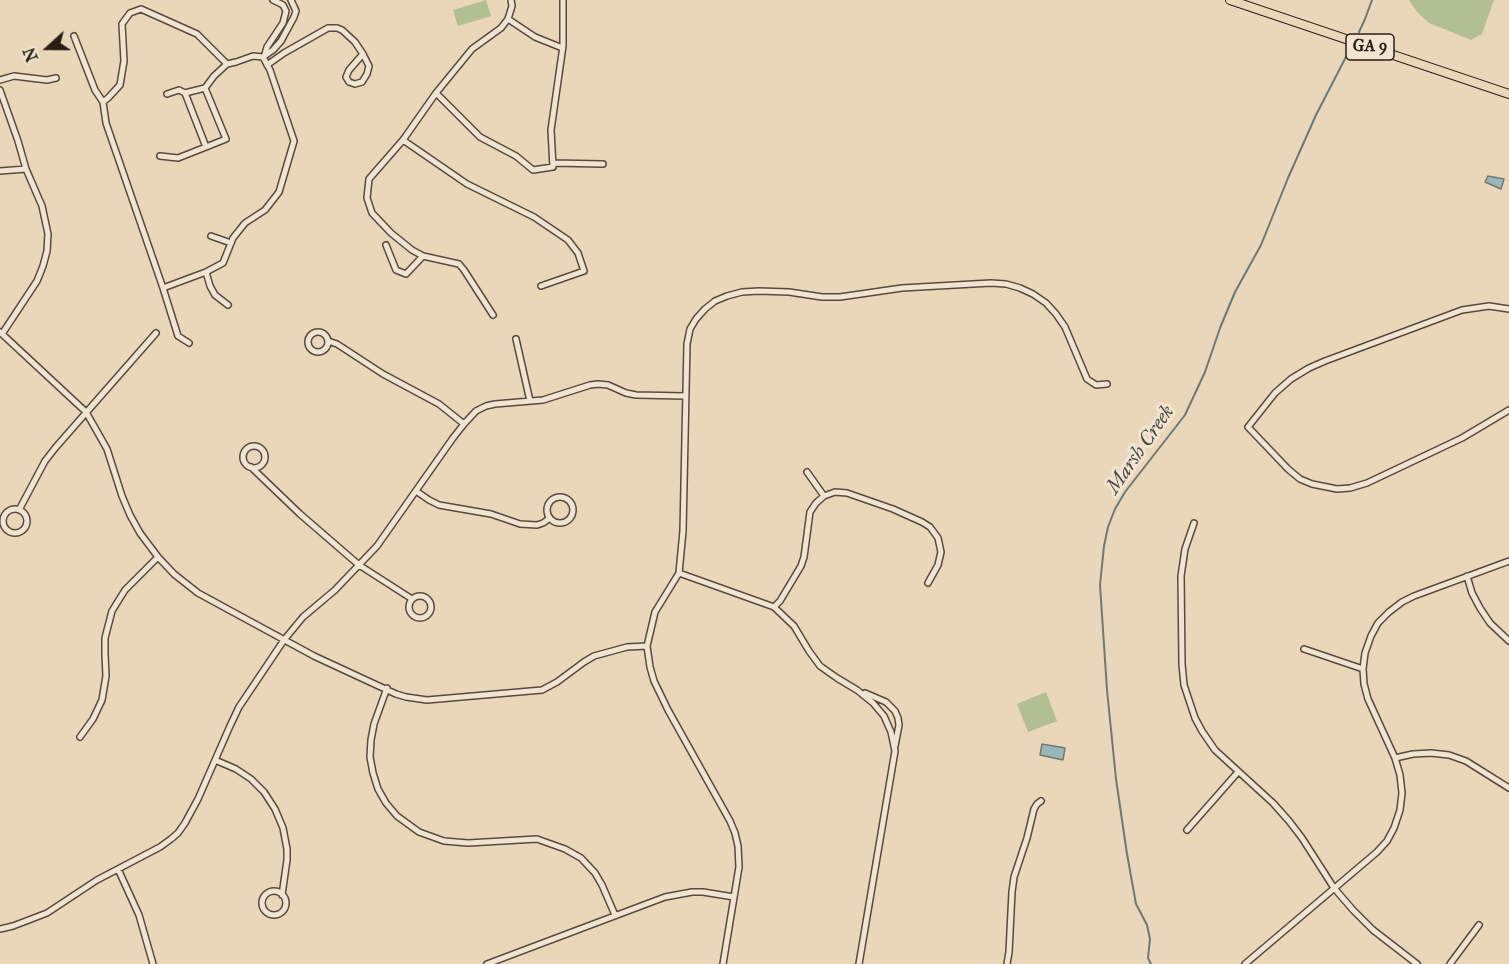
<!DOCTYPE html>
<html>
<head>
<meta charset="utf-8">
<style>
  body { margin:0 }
  #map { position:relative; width:1509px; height:964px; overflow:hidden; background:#ead6b8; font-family:"IM FELL Great Primer",serif }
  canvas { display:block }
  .north { position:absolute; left:18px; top:18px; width:60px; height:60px; -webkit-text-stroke:4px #f1e4d1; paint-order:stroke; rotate:249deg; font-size:16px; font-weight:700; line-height:24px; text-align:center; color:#2a1c15 }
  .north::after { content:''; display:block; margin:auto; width:21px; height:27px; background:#2a1c15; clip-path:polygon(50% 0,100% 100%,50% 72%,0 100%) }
</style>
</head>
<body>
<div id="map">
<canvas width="1509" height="964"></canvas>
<div class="north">N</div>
</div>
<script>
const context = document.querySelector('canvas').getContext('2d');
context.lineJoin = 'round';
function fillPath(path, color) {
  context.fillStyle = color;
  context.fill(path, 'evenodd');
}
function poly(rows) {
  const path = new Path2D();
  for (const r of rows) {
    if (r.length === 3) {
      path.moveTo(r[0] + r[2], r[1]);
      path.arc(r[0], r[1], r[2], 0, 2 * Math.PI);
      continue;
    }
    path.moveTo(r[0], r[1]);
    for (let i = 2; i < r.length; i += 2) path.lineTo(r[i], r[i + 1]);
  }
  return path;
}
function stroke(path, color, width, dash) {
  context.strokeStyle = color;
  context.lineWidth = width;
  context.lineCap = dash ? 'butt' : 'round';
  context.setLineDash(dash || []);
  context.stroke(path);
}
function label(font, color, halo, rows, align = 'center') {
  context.font = font + ' "IM FELL Great Primer",serif';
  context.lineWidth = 6;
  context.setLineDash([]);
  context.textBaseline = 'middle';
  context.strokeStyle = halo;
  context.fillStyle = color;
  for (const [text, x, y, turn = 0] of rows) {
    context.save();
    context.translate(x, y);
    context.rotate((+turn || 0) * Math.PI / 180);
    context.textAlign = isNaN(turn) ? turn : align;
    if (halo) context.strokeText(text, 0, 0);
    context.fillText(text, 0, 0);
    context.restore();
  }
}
fillPath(poly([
  [486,0,491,16,458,26,453,10],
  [1409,0,1494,0,1482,34,1471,40,1429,23,1417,12],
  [1046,692,1057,721,1028,732,1017,704]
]), '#b1bf93');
const water = poly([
  [1488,176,1504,179,1501,189,1485,182,1488,176],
  [1042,744,1065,748,1063,760,1040,755,1042,744]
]);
fillPath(water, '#9ab7b7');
stroke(water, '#6d7976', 1.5);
stroke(poly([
  [1359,32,1365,19,1372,0],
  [1151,964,1148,958,1150,939,1147,925,1136,904,1127,854,1116,779,1107,690,1100,585,1104,546,1108,527,1115,509,1125,492,1185,415,1205,372,1220,328,1235,292,1261,245,1288,178,1316,115,1349,51]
]), '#6d7976', 2);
const minor = poly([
  [508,19,535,37,560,47,563,46],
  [74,36,95,90,103,102,106,123,163,288,178,336,189,343],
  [265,54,267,47,283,23,286,11,283,5,273,0],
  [263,57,273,50,281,41,294,17,296,11,291,0],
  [267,65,284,53,328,28,337,28,342,30,355,42,363,54,369,66,367,74,362,82,355,84,349,82,346,77,349,70,363,54],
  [0,80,14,76,47,80,56,78],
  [205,88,226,139,206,147],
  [0,90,18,141,26,169,42,206,48,234,47,251,43,266,37,281,2,334],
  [436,93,480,137,516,156,533,170,553,167,551,130,563,46,563,0],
  [167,94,179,90,185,93,205,88,214,76,227,64],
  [103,102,108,98,120,85,124,61,122,24,130,13,141,9,197,34,227,64,236,62,253,56,263,57],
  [403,140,467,184,534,217,568,240,578,253,584,271,541,286],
  [160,156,178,158,206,147,185,93],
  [553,163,603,164],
  [0,171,26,169],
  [211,236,231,243],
  [386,245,396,270,406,274,423,256],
  [206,272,210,286,215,295,228,305],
  [163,288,206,272,223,263,233,238,245,223,265,210,279,192,294,141,270,70,263,57],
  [1509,309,1489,306,1462,310,1325,361,1309,368,1291,379,1275,393,1248,427,1288,469,1300,479,1312,484,1337,489,1350,488,1367,483,1462,438,1509,410],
  [493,315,464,270,459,264,423,256,412,250,391,233,372,213,367,198,369,179,403,140,436,93,472,49,501,28,508,19,512,6,511,0],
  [318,342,10],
  [0,332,86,412,107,449,122,496,130,515,140,533,158,557,174,574,198,593,314,656,396,694,406,697,427,700,542,690,557,682,584,662,594,656,627,647,647,646],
  [516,339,530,401],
  [328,341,337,344,383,374,439,404,464,424],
  [254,457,11],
  [251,467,300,514,359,565,412,599],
  [807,472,824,496],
  [416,491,429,500,439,505,491,514,520,524,537,525,543,523,550,518],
  [560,510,13],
  [15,521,12],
  [19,510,45,461,56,447,156,333],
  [1194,523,1185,549,1181,576,1182,664,1184,685,1195,718,1202,731,1215,750,1273,803,1289,821,1302,838,1334,888,1353,910,1373,930,1417,964],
  [679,573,774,607,794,626,809,651,820,666,837,678,857,690,873,703,884,716,891,732,895,751,859,964],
  [1467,576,1472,593,1480,608,1490,623,1509,641],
  [420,607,11],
  [774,607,780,601,801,566,804,557,810,512,816,503,824,496,835,492,847,493,893,509,922,522,930,527,938,538,941,552,938,565,928,583],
  [1304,649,1363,669],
  [387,688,374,724,371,740,370,757,373,773,378,789,386,803,397,816,419,832,444,841,468,843,537,839,565,849,581,858,595,873,602,885,615,915],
  [865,693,886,702,895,711,898,718,899,725,895,746],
  [80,737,93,719,102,700,106,676,105,654,105,638,112,611,125,590,158,557],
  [1395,758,1413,754,1431,753,1449,755,1466,761,1509,788],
  [215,760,236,769,251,779,264,792,275,809,283,828,287,849,287,860,282,895],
  [1187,830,1238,772],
  [118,869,139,915,153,964],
  [274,903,12],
  [0,929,13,926,47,913,97,880,160,847,171,839,178,833,185,823,198,799,230,726,239,707,284,640,303,617,335,590,377,546,453,438,464,424,476,411,486,406,495,404,543,400,590,385,598,384,608,385,626,393,636,395,685,396],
  [487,964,665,897,692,892,703,892,734,897],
  [723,964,739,867,738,846,735,833,730,821,668,710,654,681,650,667,647,646,655,612,679,573,683,531,687,344,690,329,696,319,705,309,715,301,727,296,742,292,759,291,789,292,822,297,840,297,902,288,991,283,1006,284,1020,288,1033,294,1046,303,1056,314,1065,327,1087,379,1096,385,1107,384],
  [1007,964,1009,952,1012,892,1014,877,1027,838,1034,809,1037,804,1041,801],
  [1245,964,1377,852,1387,841,1394,828,1400,810,1402,793,1400,775,1395,758,1368,699,1364,684,1363,669,1365,653,1371,636,1378,623,1389,612,1402,602,1414,596,1509,561],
  [1450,964,1479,925]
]);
const primary = poly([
  [1230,0,1509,94]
]);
stroke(minor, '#5a4a3e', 8);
stroke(primary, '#2a1c15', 10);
stroke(minor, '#f1e4d1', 5);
stroke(primary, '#ead6b8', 8);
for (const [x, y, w] of [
  [1370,47,48]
]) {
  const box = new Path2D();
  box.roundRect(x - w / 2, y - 13, w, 26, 4.5);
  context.fillStyle = '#f1e4d1';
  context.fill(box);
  stroke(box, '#2a1c15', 1.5);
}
label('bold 16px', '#2a1c15', null, [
  ["GA 9",1370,47]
]);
label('italic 20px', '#4c4a46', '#f1e4d1', [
  ["Marsh Creek",1141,450,-55]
]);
</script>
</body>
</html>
